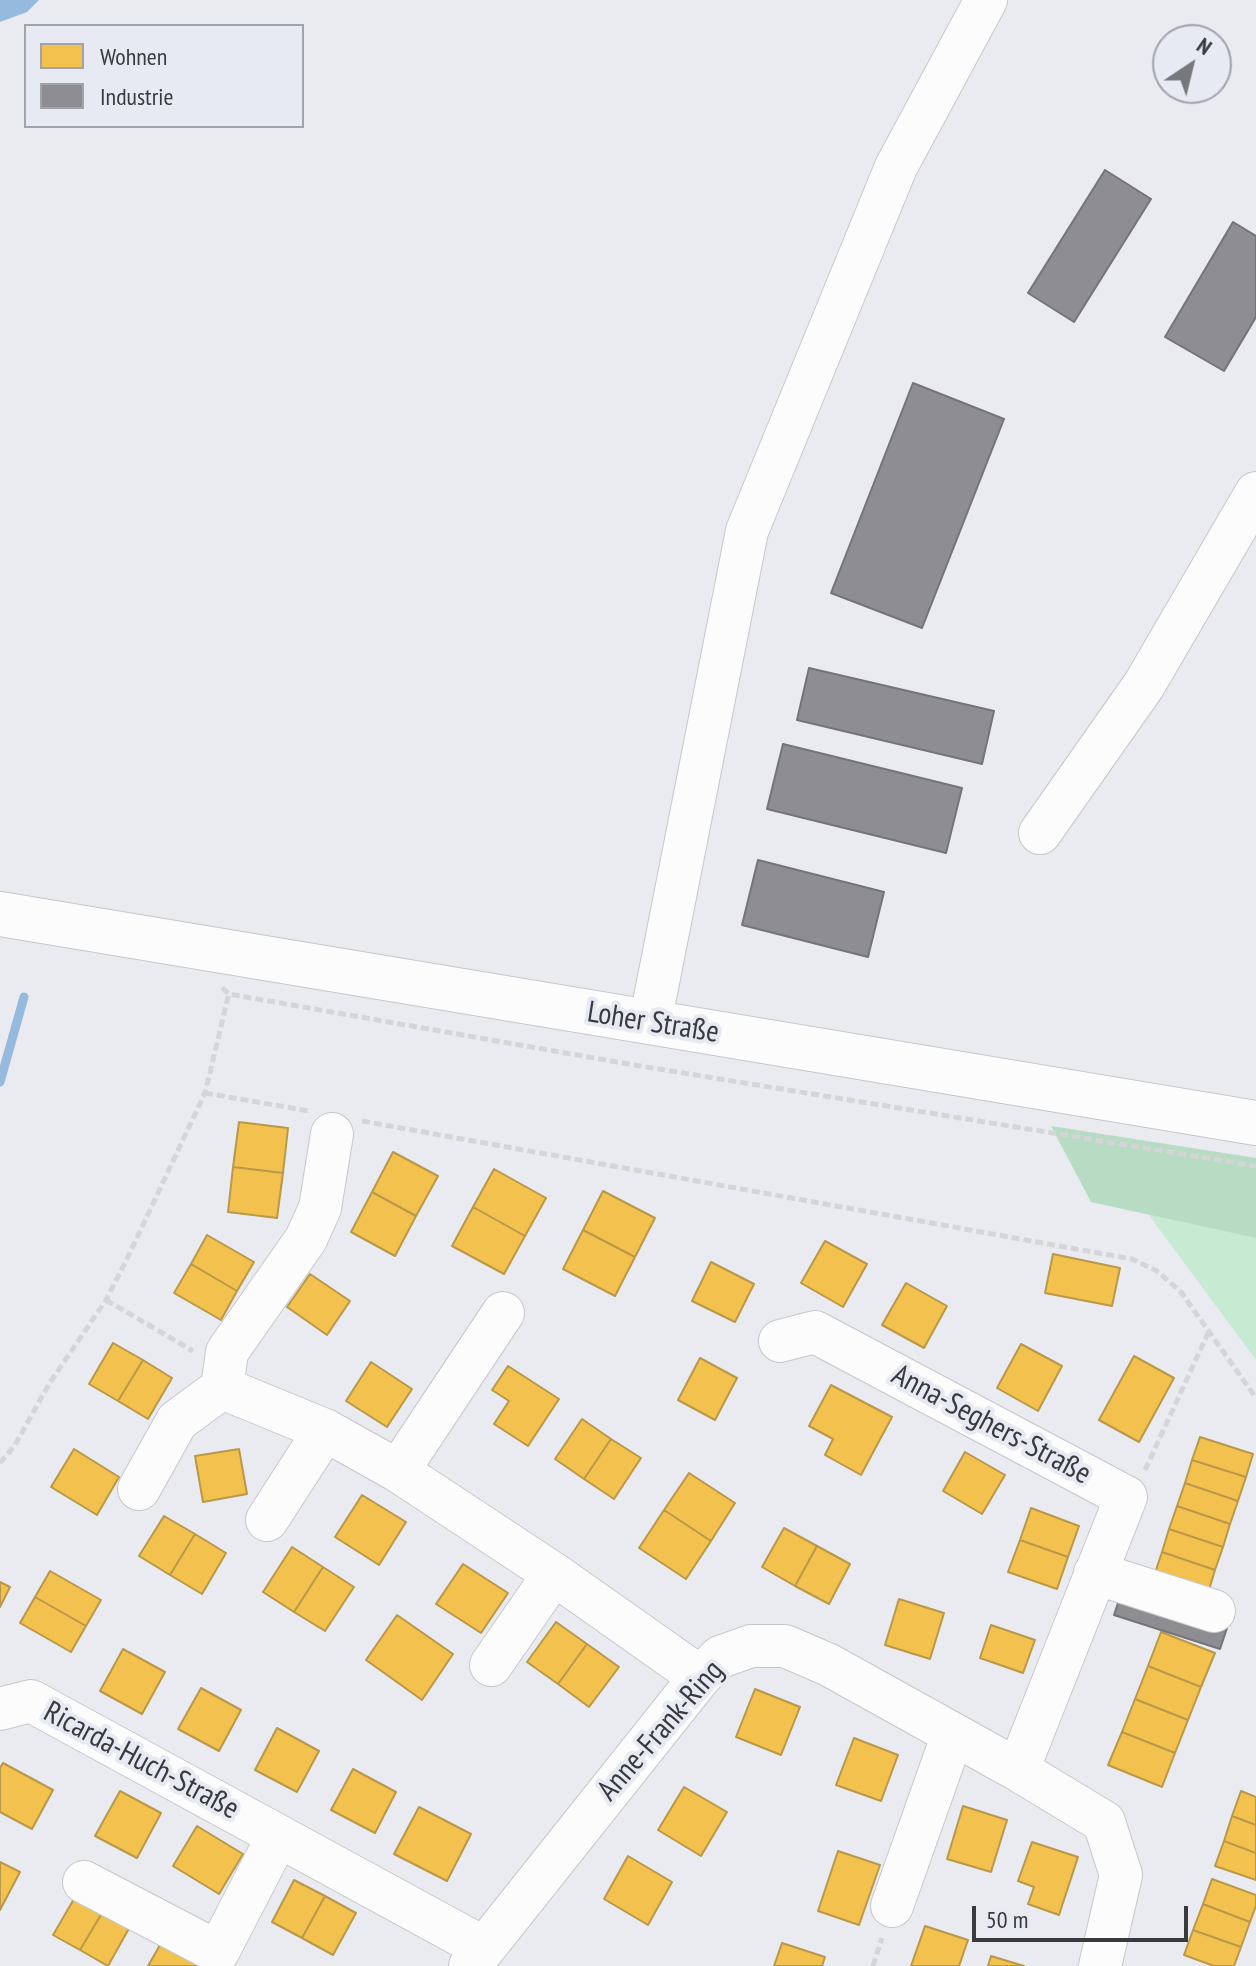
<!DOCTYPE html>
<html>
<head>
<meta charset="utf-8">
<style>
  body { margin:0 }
  #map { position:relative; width:1256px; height:1966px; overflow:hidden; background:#eaebf0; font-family:"PT Sans Narrow",sans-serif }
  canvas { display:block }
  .legend { position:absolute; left:24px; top:24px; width:280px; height:104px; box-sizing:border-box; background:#e7e9f3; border:2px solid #a1a3ab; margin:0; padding:10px 14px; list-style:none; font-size:24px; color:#393a3e }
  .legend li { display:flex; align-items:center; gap:16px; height:40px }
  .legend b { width:40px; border:2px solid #a1a3ab }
  .north { position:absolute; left:1152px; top:24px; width:80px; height:80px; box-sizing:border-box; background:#e7e9f3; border:2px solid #a1a3ab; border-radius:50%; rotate:35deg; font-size:22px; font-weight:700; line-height:32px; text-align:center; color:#393a3e }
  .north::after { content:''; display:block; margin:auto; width:28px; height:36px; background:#77787c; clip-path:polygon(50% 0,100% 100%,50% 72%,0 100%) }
  .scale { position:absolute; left:972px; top:1906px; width:216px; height:36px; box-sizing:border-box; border:4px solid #393a3e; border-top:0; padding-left:10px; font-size:24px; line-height:28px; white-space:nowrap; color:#393a3e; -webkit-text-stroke:6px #e7e9f3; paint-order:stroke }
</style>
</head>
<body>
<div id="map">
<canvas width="1256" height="1966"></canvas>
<ul class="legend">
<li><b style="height:22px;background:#f2c14e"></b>Wohnen</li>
<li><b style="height:22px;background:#8d8d92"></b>Industrie</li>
</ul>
<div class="north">N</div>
<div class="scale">50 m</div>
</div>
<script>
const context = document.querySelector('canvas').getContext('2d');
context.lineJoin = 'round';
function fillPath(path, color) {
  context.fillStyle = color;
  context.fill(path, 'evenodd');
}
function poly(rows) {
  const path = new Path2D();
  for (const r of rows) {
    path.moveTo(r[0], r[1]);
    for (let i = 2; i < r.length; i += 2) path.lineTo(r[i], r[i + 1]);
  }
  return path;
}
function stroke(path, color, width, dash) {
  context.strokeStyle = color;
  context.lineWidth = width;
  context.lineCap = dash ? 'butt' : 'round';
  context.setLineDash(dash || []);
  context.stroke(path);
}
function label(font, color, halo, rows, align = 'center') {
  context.font = font + ' "PT Sans Narrow",sans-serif';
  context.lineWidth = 8;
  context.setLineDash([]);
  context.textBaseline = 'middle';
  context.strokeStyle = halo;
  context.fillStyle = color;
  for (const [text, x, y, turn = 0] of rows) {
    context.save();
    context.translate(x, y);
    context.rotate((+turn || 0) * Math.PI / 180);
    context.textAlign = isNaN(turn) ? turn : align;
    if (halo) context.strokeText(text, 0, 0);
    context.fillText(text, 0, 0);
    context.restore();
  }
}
fillPath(poly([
  [1148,1214,1256,1238,1256,1360]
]), '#c6ead2');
fillPath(poly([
  [1051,1126,1256,1158,1256,1238,1091,1202]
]), '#b7dbc3');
fillPath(poly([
  [0,0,39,0,27,12,0,22]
]), '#96b9de');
const homes = poly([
  [239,1122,288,1128,283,1173,233,1167,239,1122],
  [393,1152,438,1176,416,1216,372,1192,393,1152],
  [233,1167,283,1173,277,1218,228,1212,233,1167],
  [494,1169,546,1198,525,1236,473,1207,494,1169],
  [603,1191,655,1218,635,1257,583,1230,603,1191],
  [372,1192,416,1216,395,1256,351,1232,372,1192],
  [473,1207,525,1236,504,1274,452,1246,473,1207],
  [583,1230,635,1257,615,1296,563,1269,583,1230],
  [207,1235,254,1262,237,1291,191,1264,207,1235],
  [825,1241,867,1264,843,1307,801,1283,825,1241],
  [1053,1254,1120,1268,1112,1306,1045,1293,1053,1254],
  [711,1262,754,1284,735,1322,692,1301,711,1262],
  [191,1264,237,1291,221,1320,174,1293,191,1264],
  [310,1274,350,1301,327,1335,287,1307,310,1274],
  [906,1283,947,1306,924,1348,882,1325,906,1283],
  [113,1343,143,1360,118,1401,89,1384,113,1343],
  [1021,1344,1062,1366,1038,1411,997,1388,1021,1344],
  [1134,1356,1174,1378,1139,1442,1099,1420,1134,1356],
  [700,1358,737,1378,715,1420,678,1400,700,1358],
  [143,1360,172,1378,148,1419,118,1401,143,1360],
  [371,1362,412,1389,387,1427,346,1401,371,1362],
  [508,1366,559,1399,528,1446,494,1424,509,1401,492,1390,508,1366],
  [831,1385,892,1417,861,1475,825,1455,833,1439,809,1426,831,1385],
  [582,1419,611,1439,584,1479,555,1459,582,1419],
  [1200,1437,1253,1454,1246,1477,1192,1460,1200,1437],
  [611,1439,641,1458,614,1499,584,1479,611,1439],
  [74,1449,119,1477,97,1515,51,1487,74,1449],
  [239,1449,247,1494,203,1502,195,1456,239,1449],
  [965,1452,1005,1475,982,1514,943,1491,965,1452],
  [1192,1460,1246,1477,1238,1501,1185,1483,1192,1460],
  [689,1473,735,1503,711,1541,664,1510,689,1473],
  [1185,1483,1238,1501,1230,1524,1177,1506,1185,1483],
  [362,1495,406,1522,379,1565,335,1537,362,1495],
  [1177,1506,1230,1524,1223,1547,1169,1529,1177,1506],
  [1031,1508,1079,1526,1068,1557,1020,1540,1031,1508],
  [664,1510,711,1541,686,1579,639,1548,664,1510],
  [164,1516,195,1534,170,1575,139,1556,164,1516],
  [784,1528,817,1546,795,1586,762,1567,784,1528],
  [1169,1529,1223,1547,1215,1570,1162,1552,1169,1529],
  [195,1534,226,1553,202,1594,170,1575,195,1534],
  [1020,1540,1068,1557,1057,1589,1008,1572,1020,1540],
  [817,1546,850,1564,829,1604,795,1586,817,1546],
  [292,1547,323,1567,294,1612,263,1592,292,1547],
  [1162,1552,1215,1570,1208,1593,1154,1576,1162,1552],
  [463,1564,508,1593,481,1633,436,1604,463,1564],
  [323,1567,354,1587,325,1631,294,1612,323,1567],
  [50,1571,101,1600,86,1626,35,1597,50,1571],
  [0,1582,10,1587,0,1607,0,1582],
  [35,1597,86,1626,71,1652,20,1623,35,1597],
  [899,1599,944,1613,930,1659,885,1645,899,1599],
  [397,1615,453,1654,422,1700,366,1660,397,1615],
  [556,1622,587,1644,558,1684,527,1662,556,1622],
  [991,1625,1035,1640,1023,1673,980,1658,991,1625],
  [1161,1632,1215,1653,1201,1687,1148,1666,1161,1632],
  [587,1644,619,1667,589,1707,558,1684,587,1644],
  [123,1649,165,1672,142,1714,100,1691,123,1649],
  [1148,1666,1201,1687,1188,1720,1135,1699,1148,1666],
  [201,1688,241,1710,219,1751,178,1729,201,1688],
  [755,1689,800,1707,781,1755,736,1737,755,1689],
  [1135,1699,1188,1720,1175,1753,1122,1732,1135,1699],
  [277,1728,319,1751,297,1792,255,1770,277,1728],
  [1122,1732,1175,1753,1162,1787,1108,1765,1122,1732],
  [854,1738,898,1755,881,1801,836,1785,854,1738],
  [3,1763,53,1790,32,1829,0,1812,0,1768,3,1763],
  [353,1769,396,1792,375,1833,331,1810,353,1769],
  [684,1787,727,1812,701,1856,658,1830,684,1787],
  [120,1791,161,1813,137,1858,95,1836,120,1791],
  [1241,1791,1256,1797,1256,1825,1232,1816,1241,1791],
  [963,1806,1007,1820,991,1872,947,1859,963,1806],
  [419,1807,471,1834,447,1881,394,1854,419,1807],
  [1232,1816,1256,1825,1256,1853,1224,1841,1232,1816],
  [197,1826,243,1854,219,1894,173,1866,197,1826],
  [1224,1841,1256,1853,1256,1880,1215,1866,1224,1841],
  [1032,1842,1078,1857,1059,1915,1028,1904,1034,1887,1018,1881,1032,1842],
  [838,1851,880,1865,859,1925,818,1911,838,1851],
  [628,1856,672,1882,648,1925,604,1899,628,1856],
  [0,1862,20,1872,0,1910,0,1862],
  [1212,1879,1256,1895,1256,1906,1250,1922,1203,1904,1212,1879],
  [294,1880,325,1896,302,1938,272,1922,294,1880],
  [78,1892,105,1908,80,1950,53,1935,78,1892],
  [325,1896,356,1913,333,1955,302,1938,325,1896],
  [1203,1904,1250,1922,1241,1947,1193,1930,1203,1904],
  [105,1908,132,1923,108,1966,80,1950,105,1908],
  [925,1926,968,1940,959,1966,911,1966,925,1926],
  [1193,1930,1241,1947,1234,1966,1214,1966,1184,1955,1193,1930],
  [164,1938,214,1966,148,1966,164,1938],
  [782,1943,825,1957,822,1966,774,1966,782,1943],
  [991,1956,1024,1966,988,1966,991,1956]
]);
fillPath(homes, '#f2c14e');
stroke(homes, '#ba9849', 2);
const industry = poly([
  [1105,170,1151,199,1074,322,1028,293,1105,170],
  [1233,222,1256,236,1256,317,1224,371,1165,337,1233,222],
  [913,383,1004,419,922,628,831,593,913,383],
  [809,668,994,711,982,764,797,720,809,668],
  [783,744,962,788,946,853,767,809,783,744],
  [758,860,884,892,868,957,742,925,758,860],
  [1121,1594,1227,1628,1220,1649,1114,1615,1121,1594]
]);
fillPath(industry, '#8d8d92');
stroke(industry, '#747479', 2);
stroke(poly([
  [0,1082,24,997]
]), '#96b9de', 9);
const minor = poly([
  [1040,833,1144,685,1256,493],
  [650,1023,747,531,896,167,986,0],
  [780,1341,815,1332,1126,1497,1018,1770],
  [222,1388,325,1430,398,1471,554,1574,700,1677],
  [398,1471,503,1313],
  [139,1489,177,1421,222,1388,227,1352,306,1239,320,1208,332,1134],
  [267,1520,325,1430],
  [1095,1573,1214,1611],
  [491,1665,554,1574],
  [0,1709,31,1701,484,1948],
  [84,1882,218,1952,278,1836],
  [892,1906,953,1734],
  [470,1966,700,1677,720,1657,751,1646,785,1646,829,1665,1018,1770,1104,1822,1121,1875,1100,1966]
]);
const major = poly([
  [0,914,1256,1123]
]);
stroke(minor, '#c6c7cb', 44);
stroke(major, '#c6c7cb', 46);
stroke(poly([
  [222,988,229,994,640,1066,1256,1166],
  [205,1093,309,1111],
  [362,1121,1132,1259,1157,1271,1181,1292,1256,1398],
  [106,1300,193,1351],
  [0,1463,15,1445,49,1384,106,1300,126,1261,205,1093,229,993],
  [1145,1470,1209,1331],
  [873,1966,882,1938]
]), '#d4d5d6', 5, [8, 4]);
stroke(minor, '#fcfcfd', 42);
stroke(major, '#fcfcfd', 44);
label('30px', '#393a3e', '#e7e9f3', [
  ["Loher Straße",653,1023,9],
  ["Anna-Seghers-Straße",991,1425,28],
  ["Anne-Frank-Ring",661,1731,-49],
  ["Ricarda-Huch-Straße",141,1761,28]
]);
</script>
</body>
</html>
